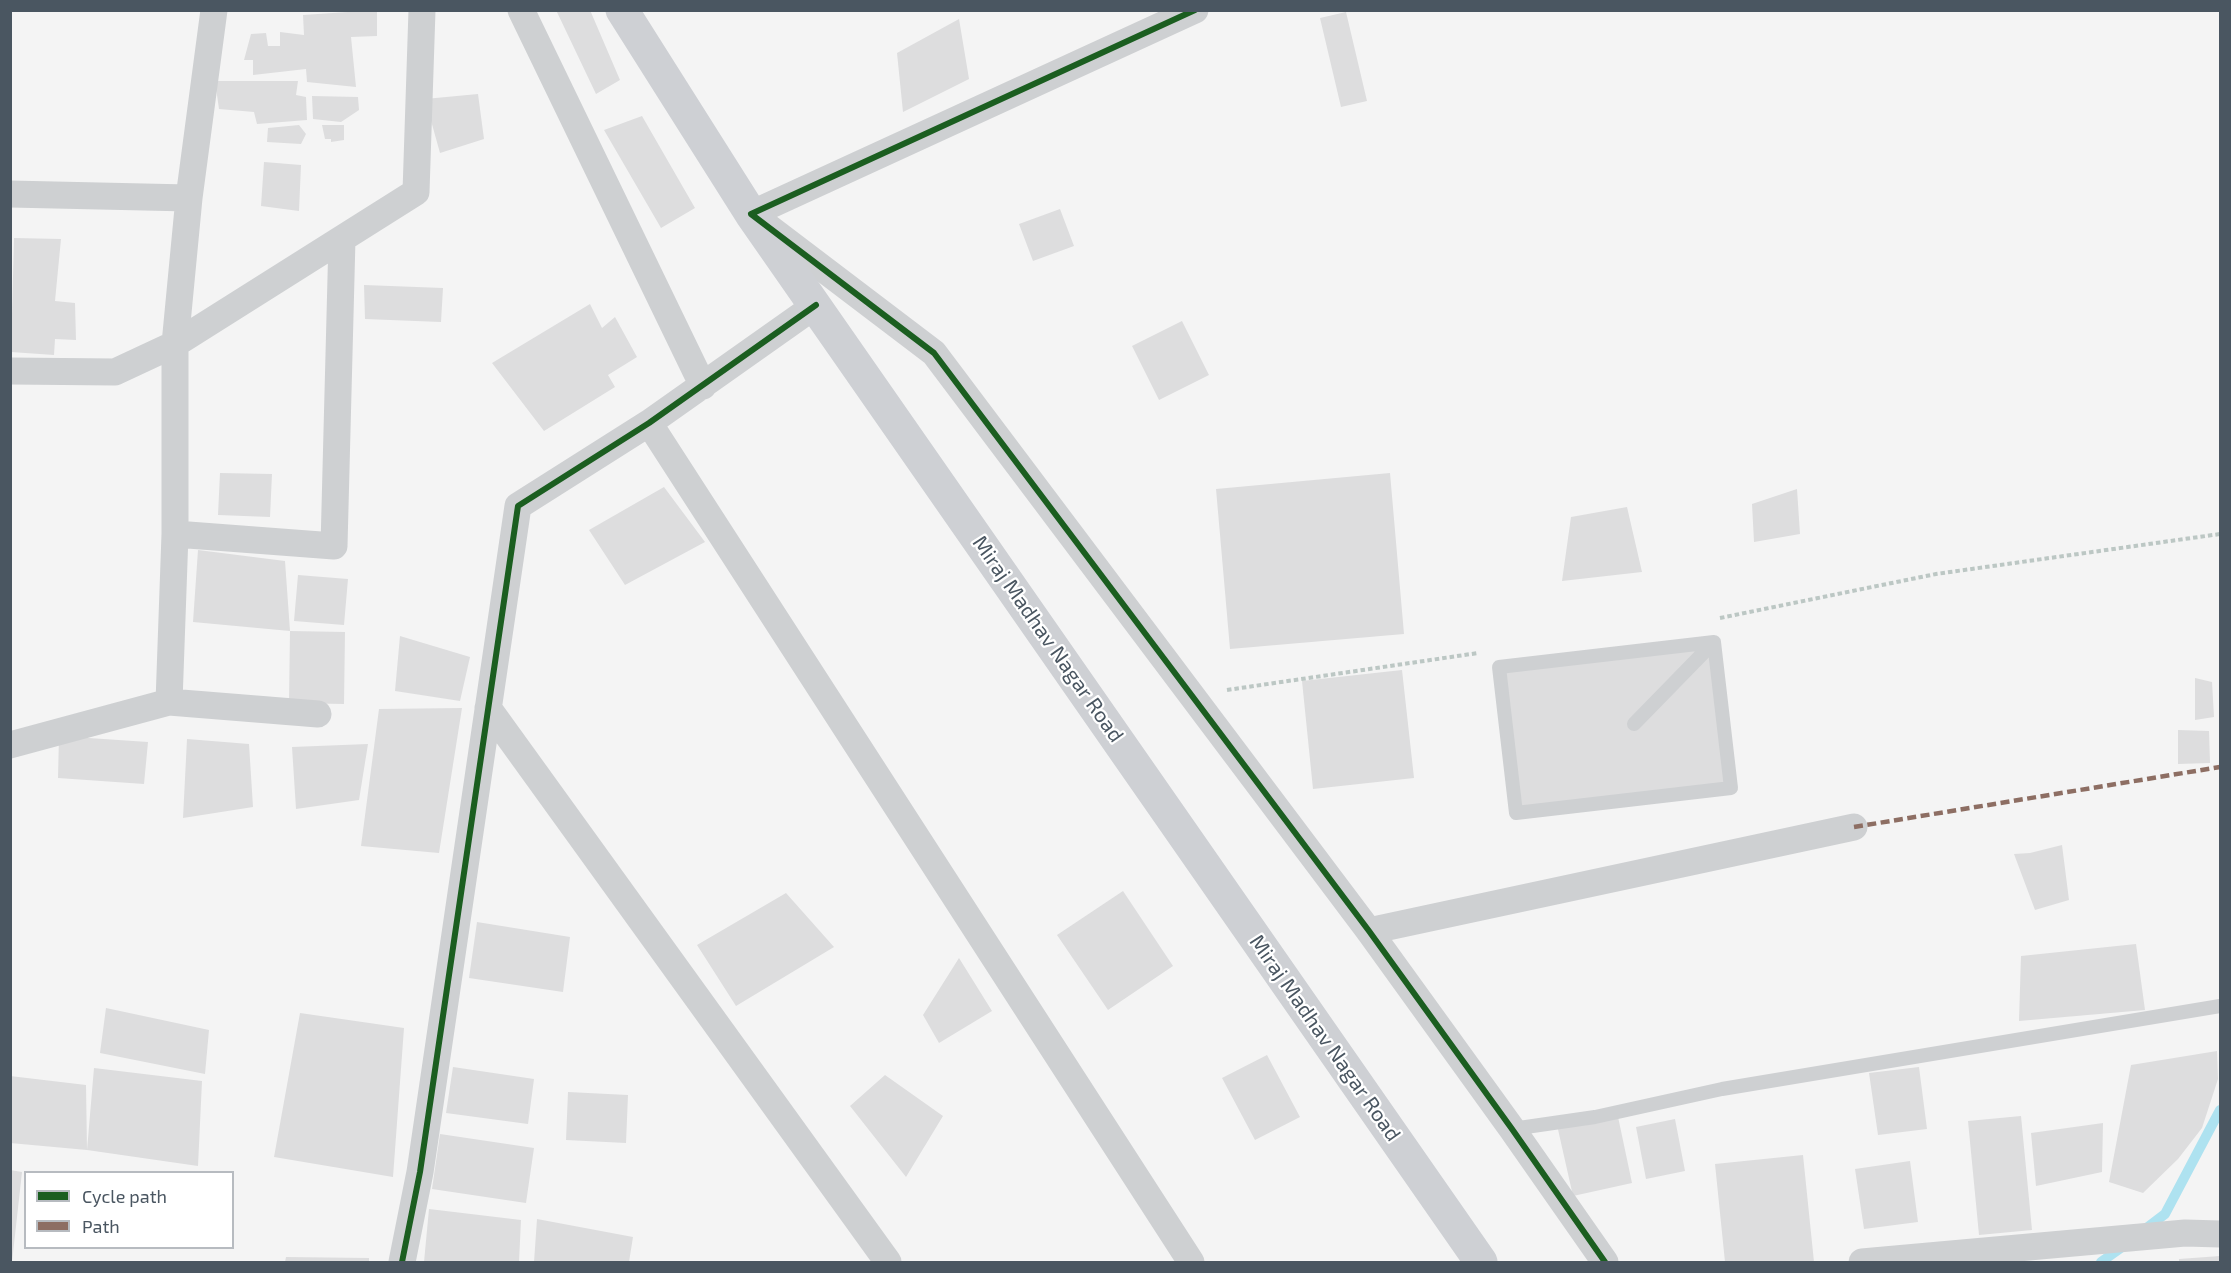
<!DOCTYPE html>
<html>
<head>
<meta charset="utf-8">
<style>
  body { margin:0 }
  #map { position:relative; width:2231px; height:1273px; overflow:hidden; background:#f4f4f4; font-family:"Exo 2",sans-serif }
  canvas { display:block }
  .frame { position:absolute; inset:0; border:12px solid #4a5661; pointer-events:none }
  .legend { position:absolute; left:24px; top:1171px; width:210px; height:78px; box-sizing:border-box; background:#fff; border:2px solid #b7bbc0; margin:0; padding:8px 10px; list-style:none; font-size:18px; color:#4a5661 }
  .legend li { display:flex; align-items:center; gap:12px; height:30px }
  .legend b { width:30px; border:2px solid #b7bbc0 }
</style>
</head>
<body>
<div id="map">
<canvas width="2231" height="1273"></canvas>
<div class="frame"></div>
<ul class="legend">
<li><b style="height:8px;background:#1b5e20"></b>Cycle path</li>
<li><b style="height:8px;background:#8d6e63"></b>Path</li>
</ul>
</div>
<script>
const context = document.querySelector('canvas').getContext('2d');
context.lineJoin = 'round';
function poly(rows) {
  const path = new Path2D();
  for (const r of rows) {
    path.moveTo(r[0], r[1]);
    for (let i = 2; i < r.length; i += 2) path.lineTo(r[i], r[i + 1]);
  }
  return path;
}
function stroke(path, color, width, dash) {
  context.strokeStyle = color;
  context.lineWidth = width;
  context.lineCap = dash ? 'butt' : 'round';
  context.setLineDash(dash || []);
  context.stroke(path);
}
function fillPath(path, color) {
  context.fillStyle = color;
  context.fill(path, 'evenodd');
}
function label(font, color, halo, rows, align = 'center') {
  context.font = font + ' "Exo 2",sans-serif';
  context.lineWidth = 4.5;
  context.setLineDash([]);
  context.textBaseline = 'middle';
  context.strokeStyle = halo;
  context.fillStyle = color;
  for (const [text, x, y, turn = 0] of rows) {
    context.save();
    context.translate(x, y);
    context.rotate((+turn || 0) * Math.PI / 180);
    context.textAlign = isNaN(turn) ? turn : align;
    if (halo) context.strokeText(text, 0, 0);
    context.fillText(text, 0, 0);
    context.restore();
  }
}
stroke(poly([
  [2144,1230,2165,1214,2220,1110],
  [2101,1262,2125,1245]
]), '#aee2f0', 10);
fillPath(poly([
  [377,10,377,36,351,37,356,87,307,82,306,69,253,75,253,60,244,60,251,34,266,33,268,46,280,46,280,32,304,35,303,15],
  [556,10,590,10,620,80,596,94],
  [1346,12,1367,101,1341,107,1320,18],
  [959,19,969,79,903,112,897,53],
  [215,81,298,81,296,95,306,97,307,120,257,124,254,112,219,109],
  [478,94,484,139,440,153,425,99],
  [312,96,358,97,359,110,341,122,313,119],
  [642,116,695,208,661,228,604,130],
  [299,125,306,134,301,144,267,142,268,128],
  [322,125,344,125,344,140,331,142,331,139,325,139],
  [264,162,301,165,299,211,261,206],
  [1060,209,1074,246,1033,261,1019,224],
  [14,238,61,239,55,301,75,303,76,340,55,339,54,355,11,352],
  [364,285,443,288,441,322,365,319],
  [590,304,602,328,615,317,637,357,608,375,615,387,544,431,492,363],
  [1182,321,1209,375,1159,400,1132,346],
  [220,473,272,474,270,517,218,515],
  [1390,473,1404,634,1230,649,1216,489],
  [664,487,705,542,625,585,589,530],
  [1797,489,1800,534,1754,542,1752,504],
  [1627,507,1642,572,1562,581,1571,517],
  [198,550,285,561,290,631,193,622],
  [298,575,348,579,344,625,294,621],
  [290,631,345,632,344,704,289,703],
  [400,636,470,657,460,701,395,691],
  [1714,642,1731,788,1516,813,1499,667],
  [1402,670,1414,778,1313,789,1302,681],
  [2195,678,2212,682,2214,717,2195,720],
  [462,708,439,853,361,846,379,709],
  [2178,730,2209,731,2210,763,2178,764],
  [59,736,148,742,144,784,58,778],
  [187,739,249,744,253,807,183,818],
  [368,744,359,800,296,809,292,747],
  [2062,845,2069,900,2035,910,2014,854,2030,853],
  [1123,891,1173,966,1108,1010,1057,935],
  [786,893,834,947,736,1006,697,945],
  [477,922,570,937,563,992,469,978],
  [2136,944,2145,1010,2019,1021,2021,956],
  [959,958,992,1011,939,1043,923,1015],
  [106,1008,209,1030,205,1074,100,1053],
  [300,1013,404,1028,393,1177,274,1157],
  [2217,1051,2218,1079,2202,1128,2178,1159,2143,1193,2109,1182,2131,1065],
  [1267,1055,1300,1117,1255,1140,1222,1078],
  [453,1067,534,1079,528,1124,446,1113],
  [1919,1067,1927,1129,1878,1135,1869,1073],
  [94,1068,202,1081,198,1166,87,1150,10,1143,10,1076,86,1085,87,1150],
  [885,1075,943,1116,906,1177,850,1106],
  [568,1092,628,1095,626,1143,566,1140],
  [1617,1112,1632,1183,1573,1196,1557,1125],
  [2021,1116,2032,1230,1979,1235,1968,1121],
  [1675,1119,1685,1171,1646,1179,1636,1127],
  [2103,1123,2102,1172,2036,1186,2031,1133],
  [440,1134,534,1148,526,1203,432,1189],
  [1803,1155,1814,1262,1725,1262,1715,1164],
  [1910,1161,1918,1222,1864,1229,1855,1169],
  [10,1170,22,1172,12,1262,10,1262],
  [429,1209,521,1220,519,1262,424,1262],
  [537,1219,633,1237,629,1262,534,1262],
  [2220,1256,2220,1262,2179,1262,2179,1259],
  [286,1257,369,1258,369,1262,285,1262]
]), '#ddddde');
stroke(poly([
  [1720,618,1936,574,2220,534],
  [1227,690,1478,653]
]), '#bcc7c4', 4, [4.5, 3]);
stroke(poly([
  [1634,724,1714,642,1731,788,1516,813,1499,667,1714,642],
  [1512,1129,1595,1117,1722,1089,2220,1006]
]), '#ced0d2', 14);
stroke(poly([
  [521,10,703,386],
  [1195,10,751,214,934,353,1369,931,1512,1129,1605,1262],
  [10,194,189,198],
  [10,371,115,372,175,344,189,198,214,10],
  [649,423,1191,1262],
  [175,534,334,546,342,239],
  [169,702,175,534,175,344,416,192,422,10],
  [488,708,888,1262],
  [10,745,169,702,318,714],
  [1369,931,1854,827],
  [402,1262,420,1172,518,506,649,423,816,305],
  [1862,1262,2185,1233,2220,1234]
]), '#ced0d2', 27);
stroke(poly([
  [622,10,751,214,1481,1262]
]), '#ced0d4', 33);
stroke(poly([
  [1854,827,2220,767]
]), '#8d6e63', 4.5, [9, 4.5]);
stroke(poly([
  [1195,10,751,214,934,353,1369,931,1512,1129,1605,1262],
  [402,1262,420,1172,518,506,649,423,816,305]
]), '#1b5e20', 6);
label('21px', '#4a5661', '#fff', [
  ["Miraj Madhav Nagar Road",1048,639,55],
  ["Miraj Madhav Nagar Road",1325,1038,55]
]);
</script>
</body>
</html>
